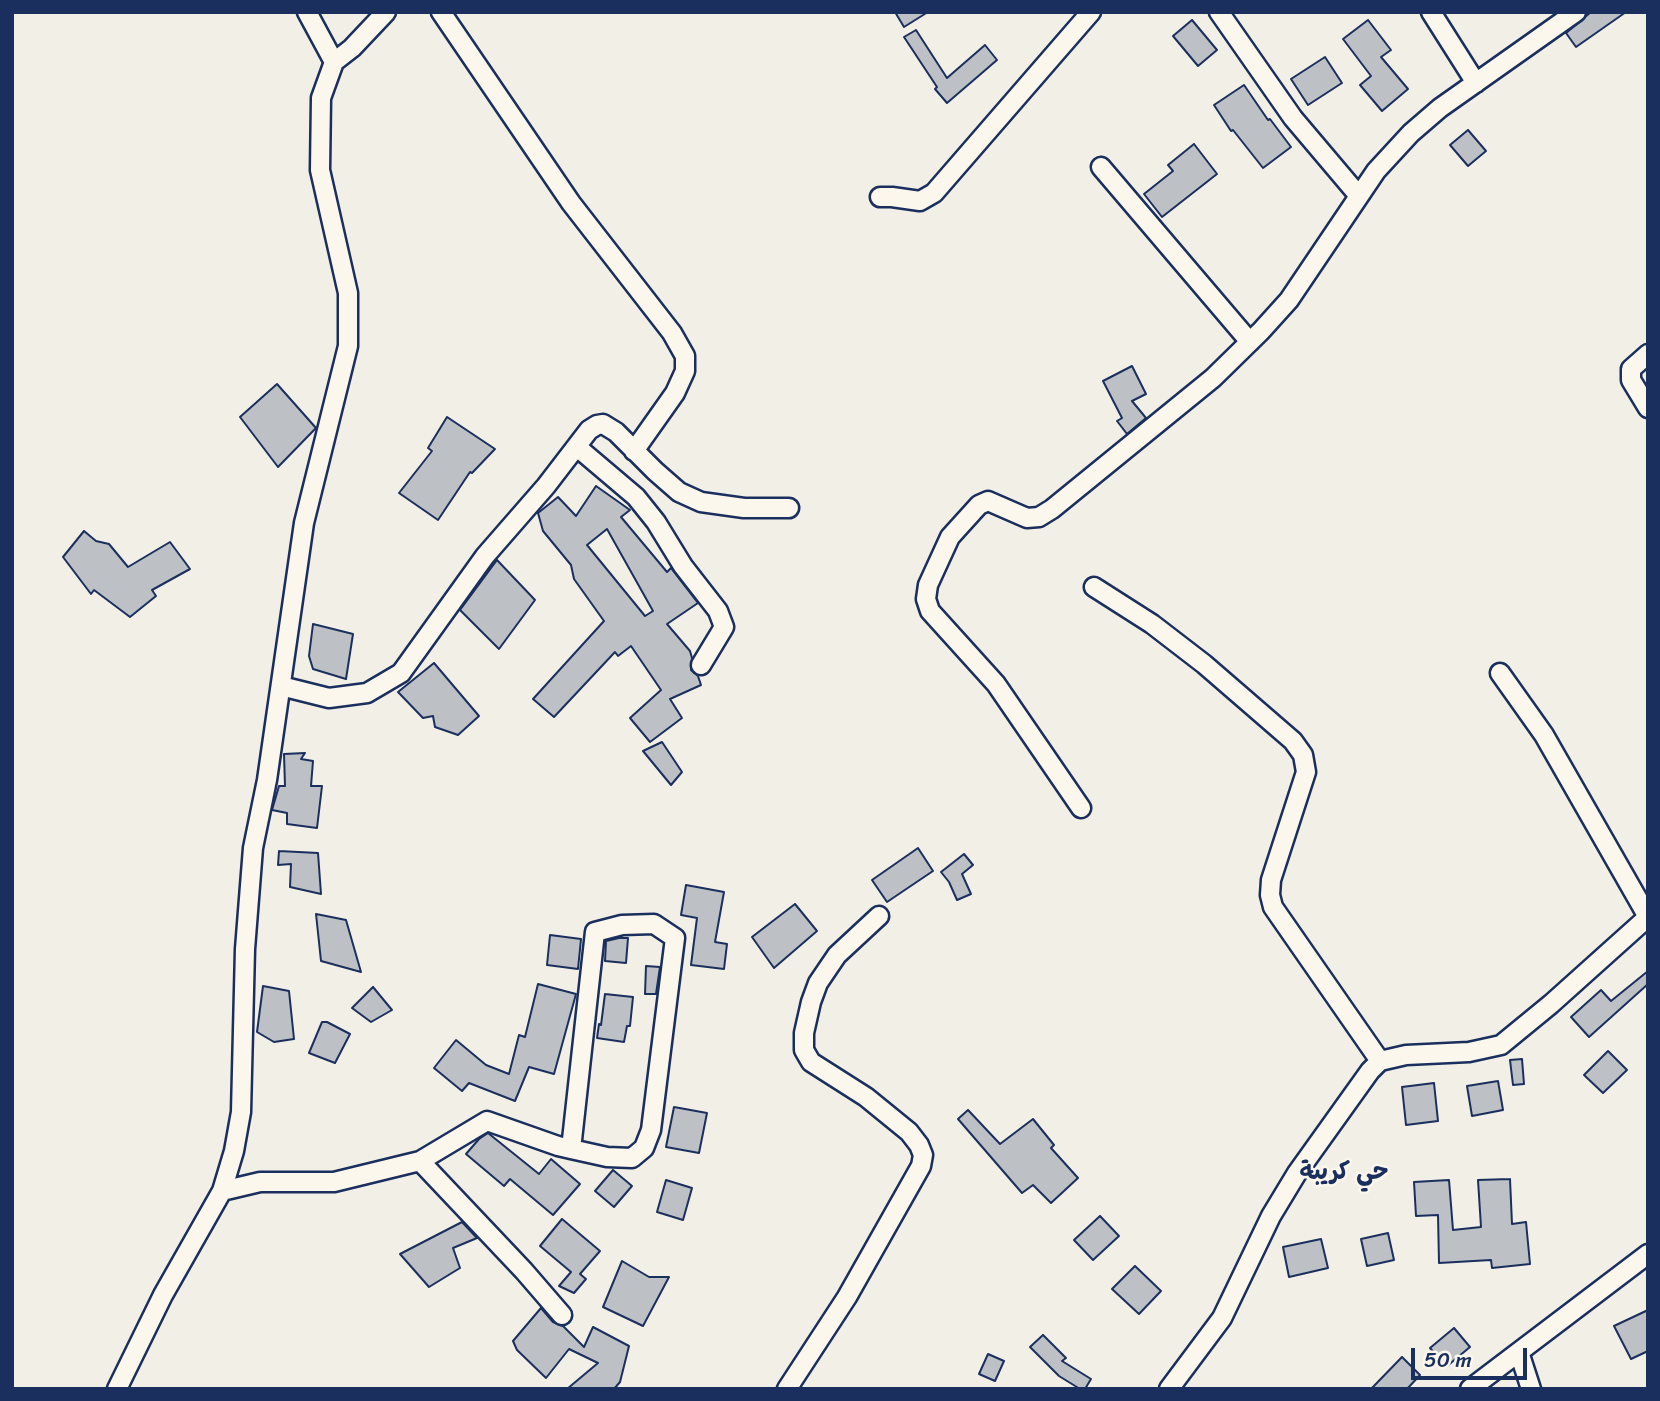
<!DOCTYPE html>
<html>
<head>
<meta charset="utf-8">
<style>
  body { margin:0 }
  #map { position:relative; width:1660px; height:1401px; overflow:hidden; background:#f2efe6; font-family:Sriracha,sans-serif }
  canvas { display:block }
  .frame { position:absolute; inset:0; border:14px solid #1b2f5e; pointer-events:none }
  .scale { position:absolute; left:1411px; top:1348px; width:116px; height:32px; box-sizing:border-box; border:4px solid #1b2f5e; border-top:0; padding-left:9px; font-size:21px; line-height:24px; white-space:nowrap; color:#1b2f5e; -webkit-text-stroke:5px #fbf7ec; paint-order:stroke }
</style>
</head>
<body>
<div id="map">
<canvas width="1660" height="1401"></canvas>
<div class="frame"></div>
<div class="scale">50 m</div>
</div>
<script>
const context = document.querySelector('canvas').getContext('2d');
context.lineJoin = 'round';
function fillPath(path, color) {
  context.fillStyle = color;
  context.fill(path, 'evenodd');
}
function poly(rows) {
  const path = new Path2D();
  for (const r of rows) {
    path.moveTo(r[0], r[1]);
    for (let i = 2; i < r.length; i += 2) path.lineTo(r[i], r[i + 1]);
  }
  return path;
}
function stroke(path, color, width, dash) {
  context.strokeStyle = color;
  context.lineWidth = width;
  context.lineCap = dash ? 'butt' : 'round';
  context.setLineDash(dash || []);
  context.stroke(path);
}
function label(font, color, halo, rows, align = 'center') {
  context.font = font + ' Sriracha,"Playpen Sans Arabic",sans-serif';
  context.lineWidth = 5;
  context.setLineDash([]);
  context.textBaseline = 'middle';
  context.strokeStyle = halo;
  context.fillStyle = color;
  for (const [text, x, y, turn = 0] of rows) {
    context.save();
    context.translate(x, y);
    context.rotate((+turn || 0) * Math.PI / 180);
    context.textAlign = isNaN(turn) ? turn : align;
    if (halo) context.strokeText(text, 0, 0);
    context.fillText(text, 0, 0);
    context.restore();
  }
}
const building = poly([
  [895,12,928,12,904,27,895,12],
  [1591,12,1626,12,1576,47,1566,33,1591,12],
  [1192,20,1217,50,1198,66,1173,36,1192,20],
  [1368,20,1391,50,1381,57,1408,89,1382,111,1360,85,1371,76,1343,39,1368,20],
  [916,30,947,78,985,45,997,60,947,103,935,89,937,87,904,37,916,30],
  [1325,57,1342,83,1308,105,1291,79,1325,57],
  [1244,85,1268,120,1270,119,1291,147,1263,168,1233,130,1231,131,1214,105,1244,85],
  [1468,130,1486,151,1468,166,1450,145,1468,130],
  [1194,144,1217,174,1162,217,1144,194,1173,171,1168,165,1194,144],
  [1132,366,1146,394,1132,401,1146,418,1127,434,1117,421,1122,418,1103,381,1132,366],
  [277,384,316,428,278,467,240,417,277,384],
  [447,417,495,449,472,473,470,472,438,520,399,493,432,451,428,448,447,417],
  [596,486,630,510,621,517,667,572,671,568,698,603,667,624,690,651,692,658,691,670,698,676,701,685,670,699,682,718,650,742,630,718,661,690,631,646,618,656,615,652,554,717,533,699,604,621,574,579,571,565,543,531,538,513,558,497,576,516,596,486],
  [607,529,653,611,645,616,587,545,607,529],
  [84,531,96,541,109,544,128,567,170,542,190,569,152,590,156,596,130,617,94,590,91,594,63,557,84,531],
  [497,560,535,600,499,649,460,610,497,560],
  [313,624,353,634,346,679,313,669,309,656,313,624],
  [434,663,479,716,458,735,435,727,433,716,423,718,398,692,434,663],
  [662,742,682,772,671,785,643,751,662,742],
  [305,753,301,759,313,761,311,786,322,786,317,828,287,824,287,813,272,810,279,786,285,786,284,754,305,753],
  [918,848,933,871,887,902,872,880,918,848],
  [279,851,318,853,321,894,290,887,291,864,278,865,279,851],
  [964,854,973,865,962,874,971,894,957,900,949,882,941,872,964,854],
  [686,885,724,892,715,942,727,944,724,969,691,965,697,918,681,915,686,885],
  [795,904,817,931,774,968,752,937,795,904],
  [316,914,346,920,361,972,321,961,316,914],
  [550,935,581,939,578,969,547,965,550,935],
  [619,938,628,938,626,963,605,961,606,941,619,938],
  [646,966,660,967,656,994,645,994,646,966],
  [1648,971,1648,984,1589,1037,1571,1017,1601,990,1611,1001,1648,971],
  [538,984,576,994,554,1074,529,1067,515,1101,469,1083,462,1091,434,1068,456,1040,486,1065,509,1074,519,1035,525,1037,538,984],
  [263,986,289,991,294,1039,274,1042,257,1032,263,986],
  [373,987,392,1010,371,1022,352,1008,373,987],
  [605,994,633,997,630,1026,627,1026,624,1042,597,1038,599,1024,601,1025,605,994],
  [322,1022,327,1022,350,1034,335,1063,309,1053,322,1022],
  [1608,1051,1627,1070,1603,1093,1584,1075,1608,1051],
  [1522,1059,1524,1084,1513,1085,1510,1060,1522,1059],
  [1498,1081,1503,1110,1472,1116,1467,1086,1498,1081],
  [1434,1083,1438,1121,1406,1125,1402,1087,1434,1083],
  [674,1107,707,1113,699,1153,666,1147,674,1107],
  [968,1110,1000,1144,1033,1119,1054,1145,1051,1148,1078,1178,1051,1203,1033,1185,1022,1193,958,1119,968,1110],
  [488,1133,539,1174,551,1159,580,1184,553,1215,510,1179,504,1186,466,1154,479,1139,488,1133],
  [613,1170,632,1186,614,1207,595,1191,613,1170],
  [1510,1179,1512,1224,1526,1222,1530,1264,1492,1268,1491,1260,1439,1263,1438,1215,1416,1216,1414,1182,1449,1180,1453,1230,1481,1227,1478,1180,1510,1179],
  [666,1180,692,1188,683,1220,657,1212,666,1180],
  [1100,1216,1119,1236,1093,1260,1074,1240,1100,1216],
  [562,1219,600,1251,580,1274,586,1279,574,1293,559,1286,571,1272,540,1246,562,1219],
  [462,1222,477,1238,453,1248,460,1268,429,1287,400,1254,462,1222],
  [1388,1233,1394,1260,1367,1266,1361,1239,1388,1233],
  [1321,1239,1328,1268,1289,1277,1283,1247,1321,1239],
  [622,1261,649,1277,669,1277,643,1326,603,1307,622,1261],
  [1135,1266,1161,1291,1139,1314,1112,1289,1135,1266],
  [541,1308,553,1322,563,1326,584,1347,593,1327,629,1346,620,1382,614,1389,567,1389,598,1363,569,1349,546,1378,517,1350,513,1341,541,1308],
  [1648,1310,1648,1351,1631,1359,1614,1326,1648,1310],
  [1454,1328,1470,1347,1446,1367,1430,1348,1454,1328],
  [1043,1335,1066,1358,1062,1361,1091,1379,1085,1389,1080,1389,1059,1376,1030,1347,1043,1335],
  [988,1354,1004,1361,995,1381,979,1374,988,1354],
  [1402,1357,1420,1375,1407,1389,1371,1389,1402,1357]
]);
fillPath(building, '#bdc0c4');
stroke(building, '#1b2f5e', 2);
const minor = poly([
  [307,12,334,62],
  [441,12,571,203,672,333,685,356,685,371,675,393,634,451],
  [1219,12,1293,118,1359,196],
  [1431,12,1476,83],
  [1101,167,1250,342],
  [880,197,892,197,920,201,934,193,1091,12],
  [1648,354,1631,369,1631,380,1648,408],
  [577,447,636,497,656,522,683,566,718,611,724,627,701,665],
  [1094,587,1152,624,1204,664,1293,741,1303,755,1306,772,1271,880,1270,895,1273,907,1380,1061],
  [281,686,329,698,367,693,401,673,485,556,546,486,589,430,597,425,603,424,616,432,655,471,679,492,701,502,744,508,789,508],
  [1081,808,996,684,930,611,926,599,928,585,950,537,979,505,988,501,1027,518,1039,517,1052,509,1213,378,1261,331,1289,300,1376,171,1411,133,1440,108,1576,12],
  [420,1161,524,1271,562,1315],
  [222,1191,260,1182,334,1182,420,1161,487,1121,558,1146,571,1149,607,1157,632,1158,644,1148,651,1130,675,938,654,924,622,925,595,932,571,1149],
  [1519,1352,1531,1389],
  [117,1389,163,1295,222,1191,234,1151,241,1112,245,949,253,848,267,780,304,523,348,346,348,293,320,170,321,98,334,62,352,48,386,12],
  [787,1389,847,1297,921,1166,923,1155,919,1145,909,1132,866,1097,811,1062,804,1050,804,1033,811,1002,818,983,837,955,879,916],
  [1169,1389,1222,1318,1271,1216,1297,1173,1370,1071,1380,1061,1406,1055,1469,1052,1501,1045,1551,1004,1648,917,1544,735,1500,673],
  [1470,1389,1648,1254]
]);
stroke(minor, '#1b2f5e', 23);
stroke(minor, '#fbf7ec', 18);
label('bold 24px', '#1b2f5e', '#fbf7ec', [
  ["حي كريبة",1344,1173]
]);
</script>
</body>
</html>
